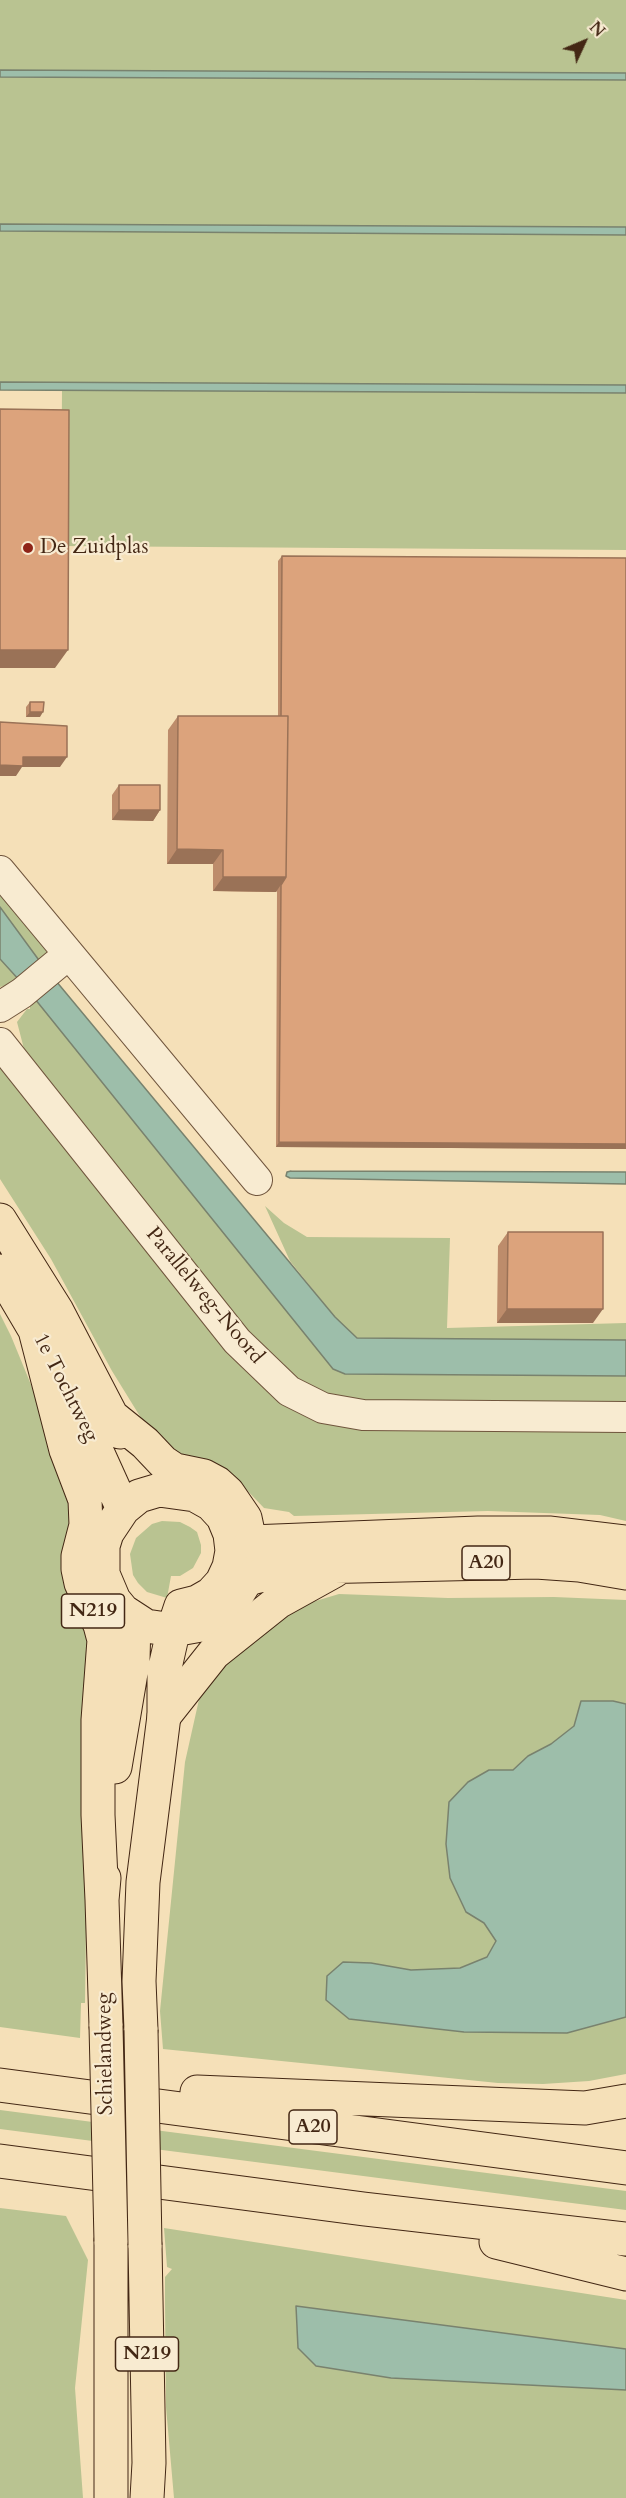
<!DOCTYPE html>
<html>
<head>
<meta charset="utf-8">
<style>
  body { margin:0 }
  #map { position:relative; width:626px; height:2498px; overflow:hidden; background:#f5e0b8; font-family:Cardo,serif }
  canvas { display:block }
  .north { position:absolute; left:554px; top:12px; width:60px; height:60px; -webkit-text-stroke:4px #f8ebd1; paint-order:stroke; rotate:46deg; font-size:16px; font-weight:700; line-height:24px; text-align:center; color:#432714 }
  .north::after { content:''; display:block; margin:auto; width:21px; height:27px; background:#432714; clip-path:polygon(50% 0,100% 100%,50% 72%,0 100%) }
</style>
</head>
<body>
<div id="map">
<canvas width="626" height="2498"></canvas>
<div class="north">N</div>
</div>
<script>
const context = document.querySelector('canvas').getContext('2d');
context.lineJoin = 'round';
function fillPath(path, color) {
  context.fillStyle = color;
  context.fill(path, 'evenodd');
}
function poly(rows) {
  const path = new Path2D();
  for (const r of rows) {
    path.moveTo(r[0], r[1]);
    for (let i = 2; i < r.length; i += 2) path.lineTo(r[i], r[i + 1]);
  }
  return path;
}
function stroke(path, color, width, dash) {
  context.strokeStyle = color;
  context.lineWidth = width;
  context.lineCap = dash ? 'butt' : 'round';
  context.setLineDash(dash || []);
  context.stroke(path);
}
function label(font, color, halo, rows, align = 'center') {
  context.font = font + ' Cardo,serif';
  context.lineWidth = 4.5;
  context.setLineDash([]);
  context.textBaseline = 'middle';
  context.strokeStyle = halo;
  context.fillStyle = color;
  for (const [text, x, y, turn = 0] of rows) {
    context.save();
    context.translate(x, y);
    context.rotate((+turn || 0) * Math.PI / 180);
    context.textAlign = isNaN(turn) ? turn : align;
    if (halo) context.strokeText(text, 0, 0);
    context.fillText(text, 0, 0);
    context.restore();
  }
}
fillPath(poly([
  [0,0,626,0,626,73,0,70],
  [0,77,626,80,626,227,0,224],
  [0,231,626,235,626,385,0,382],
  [62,390,626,393,626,550,61,546],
  [0,892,47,948,45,959,41,963,0,907],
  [0,959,20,981,0,987],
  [35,999,333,1369,345,1374,626,1376,626,1406,411,1405,327,1397,275,1366,121,1179,24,1049,17,1022,27,1009,30,1009,30,1003],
  [0,1059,284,1397,626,1426,626,1521,600,1515,488,1511,294,1516,289,1512,264,1508,240,1483,172,1449,141,1418,112,1371,51,1259,0,1179],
  [265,1206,284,1223,307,1237,450,1238,447,1328,626,1323,626,1340,357,1338,335,1317,290,1261],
  [0,1314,11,1336,66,1470,90,1628,85,2003,81,2003,80,2038,0,2027],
  [162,1521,180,1522,190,1527,197,1532,201,1545,201,1553,193,1568,180,1576,171,1576,167,1598,147,1592,138,1583,133,1575,130,1554,136,1538,152,1524],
  [339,1594,448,1598,554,1597,626,1600,626,1704,613,1701,574,1726,551,1745,528,1756,513,1770,489,1771,466,1912,484,1923,496,1941,487,1957,460,1968,411,1970,371,1963,343,1962,327,1976,326,2000,349,2019,464,2032,567,2033,626,2017,626,2074,589,2081,543,2084,498,2083,163,2049,160,2011,185,1762,200,1695,235,1652,299,1606],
  [0,2110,626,2191,626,2210,0,2129],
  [0,2208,66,2216,88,2260,75,2388,83,2498,0,2498],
  [164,2228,626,2300,626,2349,296,2306,298,2348,391,2378,626,2390,626,2498,174,2498,166,2407,165,2302,165,2277,172,2269,167,2267]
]), '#b9c391');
const water = poly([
  [0,70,626,73,626,80,0,77,0,70],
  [0,224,626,227,626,235,0,231,0,224],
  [0,382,626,385,626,393,0,390,0,382],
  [0,907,41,963,20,981,0,959,0,907],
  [56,981,335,1317,357,1338,626,1340,626,1376,345,1374,333,1369,35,999,56,981],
  [291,1171,626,1172,626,1184,290,1178,286,1176,287,1172,291,1171],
  [581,1701,613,1701,626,1704,626,2017,567,2033,464,2032,349,2019,326,2000,327,1976,343,1962,371,1963,411,1970,460,1968,487,1957,496,1941,484,1923,466,1912,450,1878,446,1844,449,1802,468,1782,489,1770,513,1770,528,1756,551,1744,574,1726,581,1701],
  [296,2306,626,2349,626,2390,391,2378,316,2366,298,2348,296,2306]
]);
fillPath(water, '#9dbeaa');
stroke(water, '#79826e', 1.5);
const minor = poly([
  [0,871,257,1180],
  [0,1007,22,993,69,954],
  [0,1043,237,1341,289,1391,323,1408,363,1415,626,1417]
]);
const primary = poly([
  [0,1220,57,1311,120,1432],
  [0,1271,35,1330,85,1425,123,1509],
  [35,1330,66,1450,85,1500,86,1525,78,1556,78,1569,81,1583,100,1625,104,1640,98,1720,98,1815,102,1900],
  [109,1414,145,1443,163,1462,175,1470,204,1476,217,1483,228,1493,245,1518,252,1551,247,1579,232,1603,217,1616,201,1625,173,1630,146,1626,123,1611,114,1600,103,1574,103,1546,107,1533,123,1509,139,1496,159,1490,195,1495,211,1504,223,1517,230,1534,232,1551,229,1567,222,1582,211,1594,197,1602,181,1606,173,1630,171,1641,164,1672,164,1716,143,1882,139,1981,141,2030],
  [115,1767,133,1661,134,1620],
  [104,1878,102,1900,106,2026],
  [111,2241,111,2498],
  [145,2245,149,2463,147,2498]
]);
const motorway = poly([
  [251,1542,478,1533,549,1533,626,1542],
  [247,1579,289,1569,313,1567,536,1562,579,1565,626,1573],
  [164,1716,214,1653,278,1602,334,1571],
  [0,2085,626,2168],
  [197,2092,585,2108,626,2101],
  [0,2161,364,2209,626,2239],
  [496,2242,626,2274]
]);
stroke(minor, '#70553d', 32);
stroke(primary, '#432714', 35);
stroke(motorway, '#432714', 35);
stroke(minor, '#f8ebd1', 30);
stroke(primary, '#f5e0b8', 33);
stroke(motorway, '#f5e0b8', 33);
const primaryBridge = poly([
  [106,2026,111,2241],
  [141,2030,145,2245]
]);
stroke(primaryBridge, '#432714', 35, []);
stroke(primaryBridge, '#f5e0b8', 33);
fillPath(poly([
  [282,556,626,558,626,1149,276,1147,277,891,276,892,213,891,213,864,167,864,168,730,178,716,278,716,278,561],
  [30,702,40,717,26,717,26,707],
  [119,785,160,810,153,821,112,820,112,795],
  [508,1232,593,1323,497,1323,498,1246]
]), '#bd8c6b');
fillPath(poly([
  [0,650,68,650,55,668,0,668],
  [30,712,43,712,40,717,26,717],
  [23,757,67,757,60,767,22,767,16,776,0,776,0,765],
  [119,810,160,810,153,821,112,820],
  [177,849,223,850,213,864,167,864],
  [223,877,286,877,276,892,213,891],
  [279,1142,626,1144,626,1149,276,1147],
  [507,1309,603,1309,593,1323,497,1323]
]), '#9a7257');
const building = poly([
  [0,409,69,410,68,650,0,650,0,409],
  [282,556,626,558,626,1144,279,1142,281,885,286,877,288,716,281,716,282,556],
  [30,702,44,702,43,712,30,712,30,702],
  [178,716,288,716,286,877,223,877,223,850,177,849,178,716],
  [0,722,67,726,67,757,23,757,23,766,0,765,0,722],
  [119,785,160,785,160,810,119,810,119,785],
  [508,1232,603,1232,603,1309,507,1309,508,1232]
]);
fillPath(building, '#dca37c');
stroke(building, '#9a7257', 1.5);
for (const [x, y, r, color] of [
  [28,548,6,"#8f2418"]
]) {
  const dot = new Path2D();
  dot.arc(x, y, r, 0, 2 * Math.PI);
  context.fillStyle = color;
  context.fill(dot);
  stroke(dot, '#f8ebd1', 2);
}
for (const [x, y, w] of [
  [486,1563,48],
  [93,1611,63],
  [313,2127,48],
  [147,2354,63]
]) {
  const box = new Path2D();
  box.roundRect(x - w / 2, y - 17, w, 34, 4.5);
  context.fillStyle = '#f8ebd1';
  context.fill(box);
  stroke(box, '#432714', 1.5);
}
label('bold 20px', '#432714', null, [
  ["A20",486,1563],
  ["N219",93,1611],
  ["A20",313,2127],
  ["N219",147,2354]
]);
label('21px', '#432714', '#f8ebd1', [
  ["De Zuidplas",40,548]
], 'left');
label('21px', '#432714', '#f8ebd1', [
  ["Parallelweg-Noord",204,1296,50],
  ["1e Tochtweg",65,1388,63],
  ["Schielandweg",106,2054,-91]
]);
</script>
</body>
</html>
